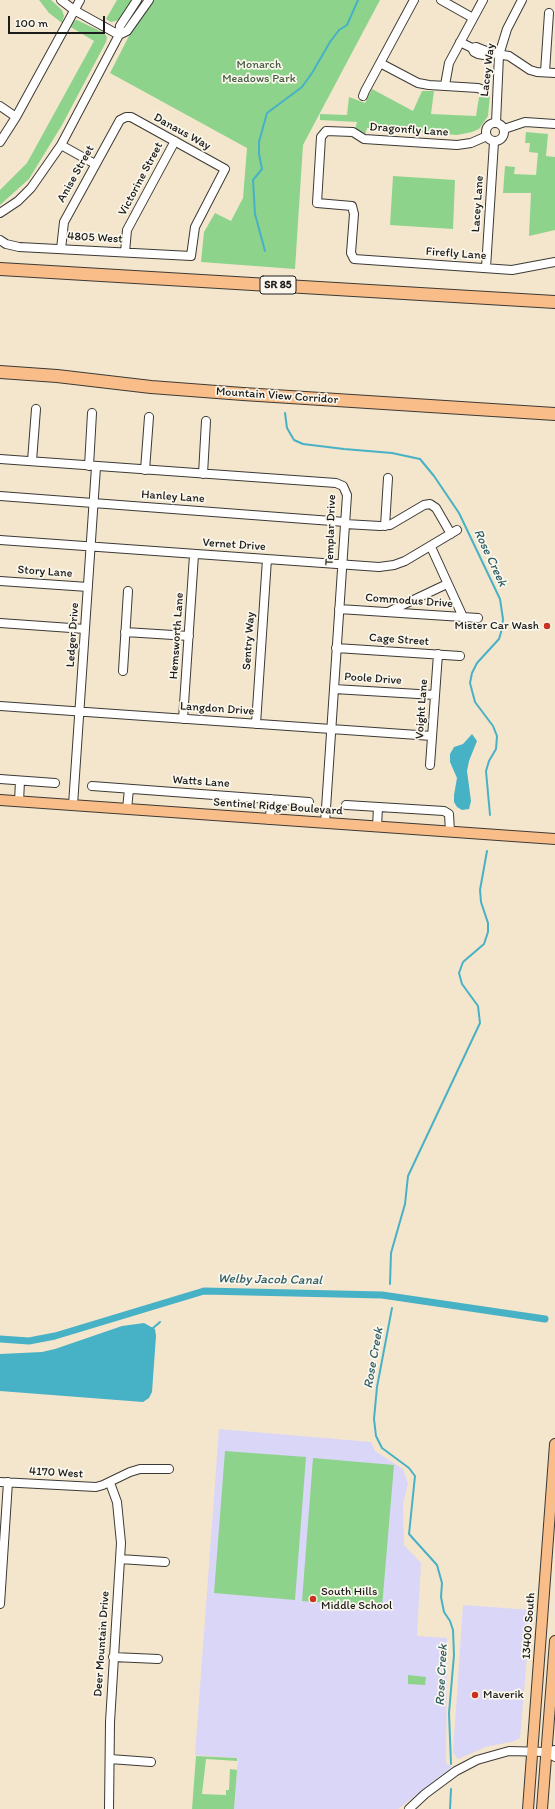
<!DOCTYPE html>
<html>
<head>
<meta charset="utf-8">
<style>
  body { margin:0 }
  #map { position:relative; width:555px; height:1809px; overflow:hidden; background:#f4e6cc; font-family:Itim,sans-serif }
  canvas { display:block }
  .scale { position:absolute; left:8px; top:16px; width:97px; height:18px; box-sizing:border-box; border:2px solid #1c1c1c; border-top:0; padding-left:5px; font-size:12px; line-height:14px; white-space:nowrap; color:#1c1c1c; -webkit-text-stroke:3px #fbf7ec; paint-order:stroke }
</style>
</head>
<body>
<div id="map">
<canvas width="555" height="1809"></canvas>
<div class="scale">100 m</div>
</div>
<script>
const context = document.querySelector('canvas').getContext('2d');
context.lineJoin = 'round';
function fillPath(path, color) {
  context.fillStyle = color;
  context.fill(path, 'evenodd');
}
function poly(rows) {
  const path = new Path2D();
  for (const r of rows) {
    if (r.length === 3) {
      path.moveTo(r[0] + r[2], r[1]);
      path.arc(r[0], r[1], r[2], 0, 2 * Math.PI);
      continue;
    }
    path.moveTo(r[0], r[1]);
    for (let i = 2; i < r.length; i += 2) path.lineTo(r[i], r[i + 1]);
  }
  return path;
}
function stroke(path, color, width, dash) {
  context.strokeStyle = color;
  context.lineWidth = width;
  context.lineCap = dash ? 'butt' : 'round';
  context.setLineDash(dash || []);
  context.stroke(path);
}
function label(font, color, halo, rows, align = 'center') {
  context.font = font + ' Itim,sans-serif';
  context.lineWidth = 3.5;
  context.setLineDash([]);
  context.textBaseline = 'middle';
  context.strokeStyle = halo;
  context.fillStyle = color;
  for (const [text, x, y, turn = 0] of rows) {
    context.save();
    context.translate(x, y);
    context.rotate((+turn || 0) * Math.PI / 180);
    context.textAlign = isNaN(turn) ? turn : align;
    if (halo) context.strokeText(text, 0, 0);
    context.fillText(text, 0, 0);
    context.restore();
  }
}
fillPath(poly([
  [219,1429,371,1442,375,1451,403,1469,408,1483,403,1505,404,1545,421,1563,417,1636,447,1638,446,1763,452,1767,398,1809,234,1809,238,1758,195,1755],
  [463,1605,531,1610,520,1738,515,1741,486,1747,458,1759,453,1753]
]), '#dad6f7');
fillPath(poly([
  [39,0,51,0,62,10,64,16,62,23,49,13],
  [117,0,132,0,119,20,111,22,106,19],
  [154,0,380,0,303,145,295,269,201,262,204,232,215,213,231,221,243,198,247,148,110,73,130,34],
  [77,20,104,33,107,37,106,42,62,125,29,179,0,205,0,190,27,163,94,41,69,26,73,21],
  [372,89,413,111,422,91,434,91,431,114,476,116,479,97,490,95,488,116,479,129,472,132,457,135,367,128,365,135,355,130,357,122,320,120,320,114,347,115,349,97,365,103],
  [526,132,548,134,546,156,555,157,555,230,529,236,531,193,503,193,505,166,515,167,514,174,536,175,538,153,529,152,530,143,525,143],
  [393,176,455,180,453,229,390,225],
  [225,1451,306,1457,295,1600,214,1593],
  [313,1458,394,1465,382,1607,302,1601],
  [408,1675,426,1677,425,1685,408,1684],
  [196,1756,237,1758,237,1761,206,1759,202,1794,226,1795,226,1790,229,1790,230,1769,237,1770,234,1809,192,1809]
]), '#8ed38c');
fillPath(poly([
  [472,734,477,741,469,761,467,771,471,801,469,809,462,810,457,807,454,802,454,795,457,778,450,762,450,754,454,747,463,744],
  [144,1323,155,1329,156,1336,152,1392,149,1398,143,1402,0,1391,0,1354,42,1352,55,1349,122,1326]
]), '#47b1c6');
stroke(poly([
  [265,251,255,214,253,180,262,169,259,154,259,142,267,113,302,87,312,73,330,42,339,30,347,25,358,0],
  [285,413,287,428,294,440,303,444,344,449,392,453,420,459,434,476,459,513,500,599,503,619,502,629,499,639,477,663,472,673,470,683,475,702,493,726,497,736,496,749,489,761,486,771,490,815],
  [390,1284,391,1253,405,1204,408,1176,480,1023,478,1006,462,984,459,973,463,962,484,944,488,932,488,923,481,902,480,890,487,851],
  [392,1308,377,1387,374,1419,376,1436,382,1448,409,1468,415,1476,409,1534,437,1565,442,1583,441,1597,444,1612,450,1621,453,1630,454,1655,449,1713,451,1764],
  [152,1329,160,1322],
  [450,1809,451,1789]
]), '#47b1c6', 2);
stroke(poly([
  [0,1339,29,1341,55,1336,204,1291,382,1295,545,1319]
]), '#47b1c6', 7);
const minor = poly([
  [61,0,74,10,119,35],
  [441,0,473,18],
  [119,35,127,31,149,0],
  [460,42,472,48,474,52,478,54,484,55,490,53],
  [472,48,476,47,491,53,509,56,530,70,537,72,555,73],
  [380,63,418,83,429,85,478,88,483,90],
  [545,72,549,13],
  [445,85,449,63,483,0],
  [363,96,365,91,414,0],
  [0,106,16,117],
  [495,132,9],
  [496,123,499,55,507,29,522,0],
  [504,129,525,122,555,124],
  [487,136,471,143,457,145,364,139,353,132,326,131,321,137,317,203,352,206,354,214,351,253,354,259,512,270,555,262],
  [0,142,16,117,80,0],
  [61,145,95,164],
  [0,213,18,201,31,188,61,145,119,35,120,26,137,0],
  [0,240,6,244,19,247,191,256,195,227,225,169,131,117,126,117,120,120,64,222,61,249],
  [125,252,127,230,175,141],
  [486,268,494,142],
  [0,459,336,483,343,486,347,495,325,823],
  [32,461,36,409],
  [89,466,92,413],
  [145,470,149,417],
  [203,474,206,421],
  [0,496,345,522],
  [345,524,380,526,390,525,424,505,430,504,436,508,451,534],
  [385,526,388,478],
  [0,540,379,567,394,565,405,561,457,530],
  [431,547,463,617],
  [0,581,88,587],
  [339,609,478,618],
  [390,611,447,584],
  [0,623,85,629],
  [125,632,189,636],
  [336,648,460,656],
  [123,671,128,591],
  [334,689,435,695],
  [0,706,432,736],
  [183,719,194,555],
  [256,724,267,559],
  [430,765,438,654],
  [0,779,55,783],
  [92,786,309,802],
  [19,802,20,781],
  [73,805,96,467],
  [346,805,444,811,449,814,450,832],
  [127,809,129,789],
  [270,820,271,799],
  [377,827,378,807],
  [0,1482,96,1487,103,1485,130,1472,140,1469,169,1469],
  [120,1559,165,1562],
  [0,1604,8,1482],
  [113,1657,158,1659],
  [546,1752,555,1757],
  [110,1759,151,1762],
  [109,1809,110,1722,121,1543,117,1502,110,1483],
  [409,1809,425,1794,456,1771,477,1760,509,1751,546,1752,555,1750]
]);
const major = poly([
  [0,800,555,839],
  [528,1809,555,1444],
  [542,1809,555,1641]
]);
const highway = poly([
  [0,269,555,302],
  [0,372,57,376,151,387,243,394,555,414]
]);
stroke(minor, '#3c3a36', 10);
stroke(major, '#3c3a36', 12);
stroke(highway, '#3c3a36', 14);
stroke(minor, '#fff', 8);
stroke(major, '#f8bd89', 10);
stroke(highway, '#f8bd89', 12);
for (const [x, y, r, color] of [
  [547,626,4,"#c8321e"],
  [313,1599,4,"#c8321e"],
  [475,1695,4,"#c8321e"]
]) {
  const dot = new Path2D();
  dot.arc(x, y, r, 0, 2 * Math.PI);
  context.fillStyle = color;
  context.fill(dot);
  stroke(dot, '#fbf7ec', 1.5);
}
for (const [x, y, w] of [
  [278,285,36]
]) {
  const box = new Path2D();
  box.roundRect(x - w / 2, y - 9, w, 18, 3);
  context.fillStyle = '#fbf7ec';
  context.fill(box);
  stroke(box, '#1c1c1c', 1);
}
label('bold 11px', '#1c1c1c', null, [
  ["SR 85",278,285]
]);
label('12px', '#445c43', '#fbf7ec', [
  ["Monarch",259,65],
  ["Meadows Park",259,79]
]);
label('12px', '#1c1c1c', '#fbf7ec', [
  ["Lacey Way",488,70,-83],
  ["Dragonfly Lane",409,130,4],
  ["Danaus Way",182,132,29],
  ["Anise Street",76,174,-61],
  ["Victorine Street",141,179,-62],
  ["Lacey Lane",478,204,-86],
  ["4805 West",95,238,3],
  ["Firefly Lane",456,254,4],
  ["Mountain View Corridor",277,396,4],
  ["Hanley Lane",173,497,4],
  ["Templar Drive",331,530,-88],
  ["Vernet Drive",234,545,4],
  ["Story Lane",45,572,4],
  ["Commodus Drive",409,601,4],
  ["Ledger Drive",73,635,-86],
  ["Hemsworth Lane",177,636,-86],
  ["Cage Street",399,640,4],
  ["Sentry Way",249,641,-86],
  ["Poole Drive",373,679,4],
  ["Langdon Drive",217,709,4],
  ["Voight Lane",422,709,-86],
  ["Watts Lane",201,782,4],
  ["Sentinel Ridge Boulevard",278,807,4],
  ["4170 West",56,1473,3],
  ["13400 South",529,1626,-86],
  ["Deer Mountain Drive",102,1644,-86]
]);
label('12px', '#1c1c1c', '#fbf7ec', [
  ["Mister Car Wash",539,626,"right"],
  ["South Hills",321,1592],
  ["Middle School",321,1606],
  ["Maverik",483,1695]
], 'left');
label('italic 13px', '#2f5f68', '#fbf7ec', [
  ["Rose Creek",490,558,65],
  ["Welby Jacob Canal",270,1280,1],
  ["Rose Creek",374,1358,-80],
  ["Rose Creek",442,1675,-87]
]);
</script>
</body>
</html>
